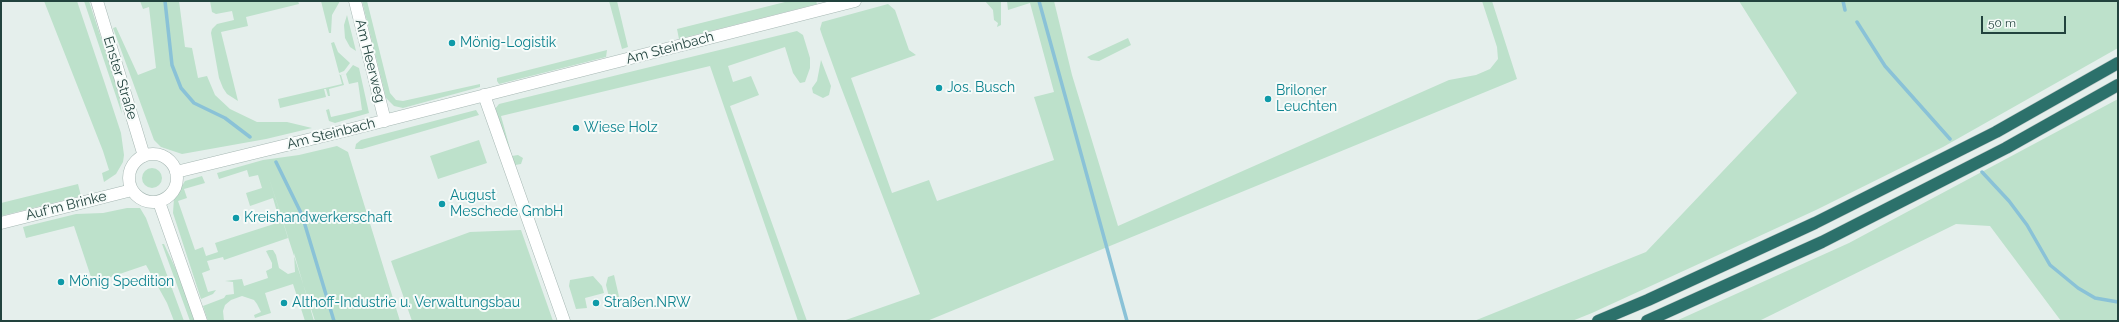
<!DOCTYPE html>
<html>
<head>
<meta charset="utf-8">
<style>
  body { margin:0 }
  #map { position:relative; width:2119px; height:322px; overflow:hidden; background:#e5efec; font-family:Raleway,sans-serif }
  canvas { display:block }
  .frame { position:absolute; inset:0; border:2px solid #22433e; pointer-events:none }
  .scale { position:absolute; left:1981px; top:16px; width:85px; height:18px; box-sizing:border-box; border:2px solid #22433e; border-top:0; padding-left:5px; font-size:12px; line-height:14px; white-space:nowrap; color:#22433e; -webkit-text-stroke:3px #f6fbf9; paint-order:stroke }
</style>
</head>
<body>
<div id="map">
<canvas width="2119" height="322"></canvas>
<div class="frame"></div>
<div class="scale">50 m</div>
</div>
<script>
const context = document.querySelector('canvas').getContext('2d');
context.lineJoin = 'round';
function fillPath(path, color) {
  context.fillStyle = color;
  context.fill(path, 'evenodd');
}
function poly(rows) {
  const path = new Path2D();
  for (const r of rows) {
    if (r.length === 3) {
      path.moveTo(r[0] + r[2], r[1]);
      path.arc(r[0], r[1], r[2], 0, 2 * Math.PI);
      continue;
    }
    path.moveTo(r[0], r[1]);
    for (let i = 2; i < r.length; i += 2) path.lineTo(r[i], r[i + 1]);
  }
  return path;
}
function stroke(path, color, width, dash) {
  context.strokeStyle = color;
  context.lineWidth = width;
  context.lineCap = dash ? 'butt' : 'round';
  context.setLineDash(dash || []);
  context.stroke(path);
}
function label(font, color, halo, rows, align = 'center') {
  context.font = font + ' Raleway,sans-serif';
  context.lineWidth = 4;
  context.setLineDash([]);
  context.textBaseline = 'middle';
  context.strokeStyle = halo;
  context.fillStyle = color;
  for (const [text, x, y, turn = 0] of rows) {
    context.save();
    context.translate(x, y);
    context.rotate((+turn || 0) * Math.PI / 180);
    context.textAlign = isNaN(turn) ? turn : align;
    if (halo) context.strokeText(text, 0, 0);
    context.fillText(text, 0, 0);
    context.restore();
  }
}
fillPath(poly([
  [44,1,77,1,105,84,121,133,124,155,123,162,116,174,104,182,102,173,109,170,103,151],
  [84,1,89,1,118,90,122,114],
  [140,1,179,1,185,47,192,48,198,78,207,76,215,95,230,109,257,122,287,122,312,128,266,139,182,154,161,147,154,140,113,28,116,27,138,75,156,68,149,7,143,9],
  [210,1,298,1,299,4,246,17,248,26,221,32,238,101,227,94,223,88,219,78,211,33,212,29,217,24,234,20,232,11,216,14,212,12],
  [321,1,340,1,332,15,331,33,329,33],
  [362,1,367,1,390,93,396,100,403,101,480,84,480,87,403,108,394,106,386,98],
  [609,1,617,1,628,47,622,49],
  [789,1,816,1,817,4,679,39,677,29],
  [985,1,1001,1,1001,25,997,27,998,23,994,20,993,10],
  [1007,1,1054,1,1072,75,1118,226,1449,80,1476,75,1490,69,1498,59,1497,47,1482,1,1492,1,1517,79,927,321,843,321,920,294,839,82,822,35,820,29,822,22,888,4,895,10,909,50,916,55,851,78,892,193,929,180,937,201,1054,160,1034,97,1054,92,1030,3,1008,10],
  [1739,1,2118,1,2118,48,1943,147,1816,210,1592,313,1572,321,1474,321,1646,252,1797,93],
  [347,15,356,51,350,47,345,38,344,25],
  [797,31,803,35,810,58,810,68,805,82,800,83,793,73,785,47,728,66,733,82,751,76,759,95,730,106,807,321,798,321,710,66,501,116,512,156,518,155,523,158,521,164,515,165,495,109,499,104],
  [1128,38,1131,45,1099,61,1091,60,1087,57],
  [334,42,338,52,350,63,344,71,339,73,340,75,346,74,353,65,359,68,369,113,335,123,329,121,326,110,329,109,331,117,362,110,358,82,349,84,346,74,341,75,344,85,329,89,330,96,328,96,326,89,324,89,326,97,280,108,278,99,342,84,331,43],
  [607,50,606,57,499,84,497,81,497,78],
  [821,60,831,86,829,95,823,98,813,93,812,88,817,81],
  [2118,99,2118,321,2061,321,1990,226,1956,224,1759,321,1676,321,1849,243],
  [476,110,479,115,362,149,355,149,356,144,361,140],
  [479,140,487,163,438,179,430,156],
  [337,146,348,152,400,321,315,321,268,175,288,238,224,260,223,257,207,261,210,270,202,273,208,292,216,290,213,294,201,299,173,213,174,198,185,181,202,176,205,183,184,189,187,198,178,201,195,250,203,247,206,256,218,252,215,243,280,222,273,198,250,206,246,193,262,188,258,175,249,177,247,170,219,179,217,173,263,160,299,155],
  [152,178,10],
  [78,184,81,196,1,216,1,203],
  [127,208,140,208,146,218,184,321,174,321,167,303,146,265,93,283,74,226,26,238,23,227,76,214,103,213],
  [521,230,553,321,412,321,391,261,470,232],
  [162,244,164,244,182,282,196,321,190,321],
  [269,250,273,250,276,255,279,268,288,274,295,272,294,253,314,321,305,321,293,284,265,293,271,313,255,318,254,315,261,312,257,304,254,300,242,296,231,300,225,305,223,311,224,321,208,321,203,306,224,298,226,295,234,294,233,282,225,281,242,279,244,286,268,278,266,271,272,268,272,263,266,251],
  [614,275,621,305,617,306,610,301,606,285,608,277],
  [593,276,602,286,604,293,585,298,587,308,576,309,569,286,570,280]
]), '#bde1cb');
stroke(poly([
  [165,1,172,65,181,88,194,103,225,118,250,137],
  [1039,1,1127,321],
  [1843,1,1845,10],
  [1857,22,1885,66,1950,139],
  [276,162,302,215,334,321],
  [1982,172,2009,201,2027,225,2050,265,2078,288,2095,298,2118,302]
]), '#8ac2d7', 3.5);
const minor = poly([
  [97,1,144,156],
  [355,1,385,121],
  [484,95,564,321],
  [153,178,24],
  [176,172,344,131,855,1],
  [159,202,201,321],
  [1,223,132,190]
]);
const motorway = poly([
  [1598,321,1648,300,1815,223,1996,132,2118,63],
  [1647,321,1822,242,2006,148,2118,85]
]);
stroke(minor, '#a7b8b4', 13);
stroke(motorway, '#c1cac9', 13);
stroke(minor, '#fff', 12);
stroke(motorway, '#2c716b', 12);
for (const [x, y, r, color] of [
  [452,43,4,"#0f9aa8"],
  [939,88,4,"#0f9aa8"],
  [1268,99,4,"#0f9aa8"],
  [576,128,4,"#0f9aa8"],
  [442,204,4,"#0f9aa8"],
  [236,218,4,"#0f9aa8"],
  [61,282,4,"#0f9aa8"],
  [284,303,4,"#0f9aa8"],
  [596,303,4,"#0f9aa8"]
]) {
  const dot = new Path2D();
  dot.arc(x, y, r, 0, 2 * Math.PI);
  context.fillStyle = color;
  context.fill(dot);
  stroke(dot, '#f6fbf9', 1.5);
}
label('14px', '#0d838f', '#f6fbf9', [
  ["Mönig-Logistik",460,43],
  ["Jos. Busch",947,88],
  ["Briloner",1276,91],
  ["Leuchten",1276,107],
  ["Wiese Holz",584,128],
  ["August",450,196],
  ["Meschede GmbH",450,212],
  ["Kreishandwerkerschaft",244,218],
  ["Mönig Spedition",69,282],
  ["Althoff-Industrie u. Verwaltungsbau",292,303],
  ["Straßen.NRW",604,303]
], 'left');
label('14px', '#22433e', '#f6fbf9', [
  ["Am Steinbach",670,48,-15],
  ["Am Heerweg",370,61,76],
  ["Enster Straße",120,78,73],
  ["Am Steinbach",331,134,-14],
  ["Auf'm Brinke",66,206,-14]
]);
</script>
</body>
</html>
